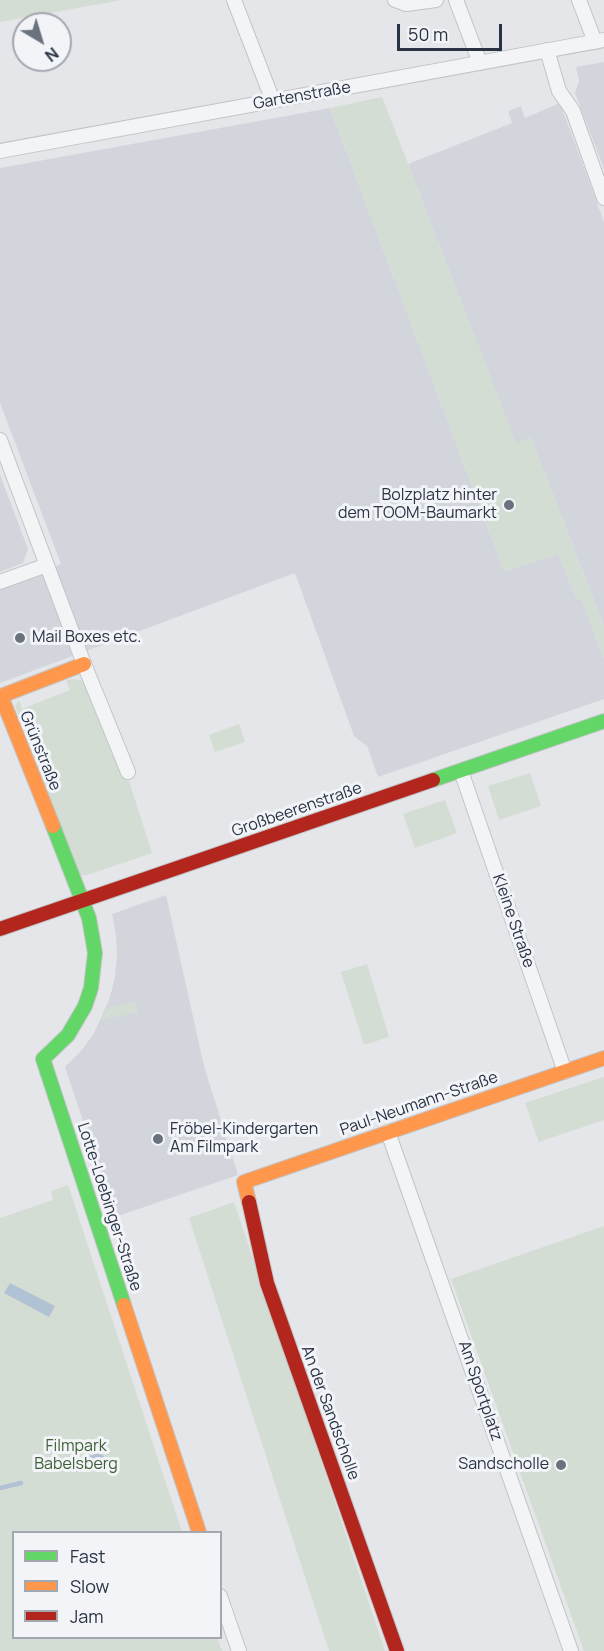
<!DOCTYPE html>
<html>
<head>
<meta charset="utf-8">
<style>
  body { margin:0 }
  #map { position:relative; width:604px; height:1651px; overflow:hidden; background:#e4e6e9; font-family:Manrope,sans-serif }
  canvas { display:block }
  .legend { position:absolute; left:12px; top:1531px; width:210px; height:108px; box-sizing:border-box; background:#f2f4f8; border:2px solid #a2a7b0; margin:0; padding:8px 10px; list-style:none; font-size:18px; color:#293344 }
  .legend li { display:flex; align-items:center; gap:12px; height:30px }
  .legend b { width:30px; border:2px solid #a2a7b0 }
  .north { position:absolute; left:12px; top:12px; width:60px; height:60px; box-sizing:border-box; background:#f2f4f8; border:2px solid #a2a7b0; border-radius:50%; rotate:142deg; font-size:16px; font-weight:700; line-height:24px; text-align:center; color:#293344 }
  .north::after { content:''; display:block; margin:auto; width:21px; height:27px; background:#6a727e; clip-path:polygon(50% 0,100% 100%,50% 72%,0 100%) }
  .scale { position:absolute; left:397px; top:24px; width:105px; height:27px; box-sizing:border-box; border:3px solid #293344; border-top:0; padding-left:8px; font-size:18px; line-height:21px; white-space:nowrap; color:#293344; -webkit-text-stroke:4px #f2f4f8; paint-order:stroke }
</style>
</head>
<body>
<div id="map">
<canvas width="604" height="1651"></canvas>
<ul class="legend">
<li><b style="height:8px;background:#63d668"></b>Fast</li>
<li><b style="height:8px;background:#ff974d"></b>Slow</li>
<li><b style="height:8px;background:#b3261e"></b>Jam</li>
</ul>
<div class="north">N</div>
<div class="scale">50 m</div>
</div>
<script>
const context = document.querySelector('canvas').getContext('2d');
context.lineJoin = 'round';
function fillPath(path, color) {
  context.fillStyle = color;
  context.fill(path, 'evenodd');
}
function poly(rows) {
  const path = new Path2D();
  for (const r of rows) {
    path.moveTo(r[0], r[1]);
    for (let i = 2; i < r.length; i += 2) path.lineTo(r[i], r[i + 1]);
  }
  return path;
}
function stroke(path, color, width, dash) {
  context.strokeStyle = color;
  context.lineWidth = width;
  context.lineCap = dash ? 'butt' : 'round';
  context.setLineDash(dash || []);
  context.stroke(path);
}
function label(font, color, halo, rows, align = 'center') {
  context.font = font + ' Manrope,sans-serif';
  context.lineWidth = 6;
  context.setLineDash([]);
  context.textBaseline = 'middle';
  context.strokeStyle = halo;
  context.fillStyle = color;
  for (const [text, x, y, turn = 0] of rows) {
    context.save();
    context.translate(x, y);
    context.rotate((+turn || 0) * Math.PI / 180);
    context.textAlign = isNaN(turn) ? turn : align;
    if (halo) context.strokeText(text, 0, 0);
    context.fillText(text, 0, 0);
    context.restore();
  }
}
fillPath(poly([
  [604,62,604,169,575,93,579,81,576,67],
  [560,103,604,222,604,626,531,438,516,444,408,164,512,123,508,111,521,106,525,118],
  [330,108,504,571,558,554,577,600,582,599,604,659,604,699,378,777,367,746,354,736,295,573,0,683,0,588,61,564,0,403,0,168],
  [0,475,28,549,23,563,0,572],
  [166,895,204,1066,238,1175,115,1217,65,1067,80,1052,93,1035,102,1016,110,997,115,977,117,955,116,935,112,914]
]), '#d2d6dc');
fillPath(poly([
  [0,0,122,0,0,22],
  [382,97,516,443,531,438,604,626,604,659,582,599,577,600,558,554,504,571,330,108],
  [74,679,81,680,92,693,129,781,152,853,87,875,77,876,15,706,19,700,22,709,70,690,66,680],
  [239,724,245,742,215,752,209,735],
  [530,773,541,806,499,820,488,786],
  [445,800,457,833,415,848,403,814],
  [367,964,389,1037,364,1045,341,972],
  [136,1001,138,1012,101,1020,107,1008],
  [604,1077,604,1120,539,1142,525,1103],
  [68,1185,182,1532,14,1532,14,1638,217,1638,222,1651,0,1651,0,1218,53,1200,51,1191],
  [234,1202,385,1651,329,1651,189,1218],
  [604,1226,604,1651,584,1651,451,1279]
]), '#d4ddd4');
fillPath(poly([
  [10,1283,55,1306,49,1317,4,1293],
  [98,1453,104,1456,104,1460,102,1462,97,1462,79,1469,77,1472,73,1472,70,1469,72,1463]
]), '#b2c2d5');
stroke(poly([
  [0,1488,21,1483]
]), '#b2c2d5', 4.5);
const street = poly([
  [234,0,273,101],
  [395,0,406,4,436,0],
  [456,0,480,63],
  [579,0,595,42],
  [547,50,559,91,573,111,604,198],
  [0,151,604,40],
  [0,440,84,664,128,772],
  [0,582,47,565],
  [461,771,565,1072],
  [388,1132,571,1651],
  [220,1596,239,1651]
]);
const fast = poly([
  [433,780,604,721],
  [53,826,89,918,95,953,91,988,85,1006,68,1035,43,1059,124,1305]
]);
const slow = poly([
  [53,826,1,696,84,664],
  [249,1202,244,1182,604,1058],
  [124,1305,199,1532]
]);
const jam = poly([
  [0,929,433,780],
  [249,1202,267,1283,397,1651]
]);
stroke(street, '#c2c4c7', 16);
stroke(fast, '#c2c4c7', 16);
stroke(slow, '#c2c4c7', 16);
stroke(jam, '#c2c4c7', 16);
stroke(street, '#f3f4f6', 14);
stroke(fast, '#63d668', 14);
stroke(slow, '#ff974d', 14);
stroke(jam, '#b3261e', 14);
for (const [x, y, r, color] of [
  [509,505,6,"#6a727e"],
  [20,638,6,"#6a727e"],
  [158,1139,6,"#6a727e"],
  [561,1465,6,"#6a727e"]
]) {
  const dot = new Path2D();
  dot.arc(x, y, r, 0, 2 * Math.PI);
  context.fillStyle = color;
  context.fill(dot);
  stroke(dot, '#f2f4f8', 2);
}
label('16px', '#293344', '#f2f4f8', [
  ["Gartenstraße",302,96,-10],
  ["Grünstraße",40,751,68],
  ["Großbeerenstraße",297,810,-19],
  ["Kleine Straße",513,921,71],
  ["Paul-Neumann-Straße",419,1104,-19],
  ["Lotte-Loebinger-Straße",109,1207,72],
  ["Am Sportplatz",480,1391,71],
  ["An der Sandscholle",330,1413,70]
]);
label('16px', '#293344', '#f2f4f8', [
  ["Bolzplatz hinter",497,496],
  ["dem TOOM-Baumarkt",497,514],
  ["Mail Boxes etc.",32,638,"left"],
  ["Fröbel-Kindergarten",170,1130,"left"],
  ["Am Filmpark",170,1148,"left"],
  ["Sandscholle",549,1465]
], 'right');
label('16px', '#3e6036', '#f2f4f8', [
  ["Filmpark",76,1447],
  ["Babelsberg",76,1465]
]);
</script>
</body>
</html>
